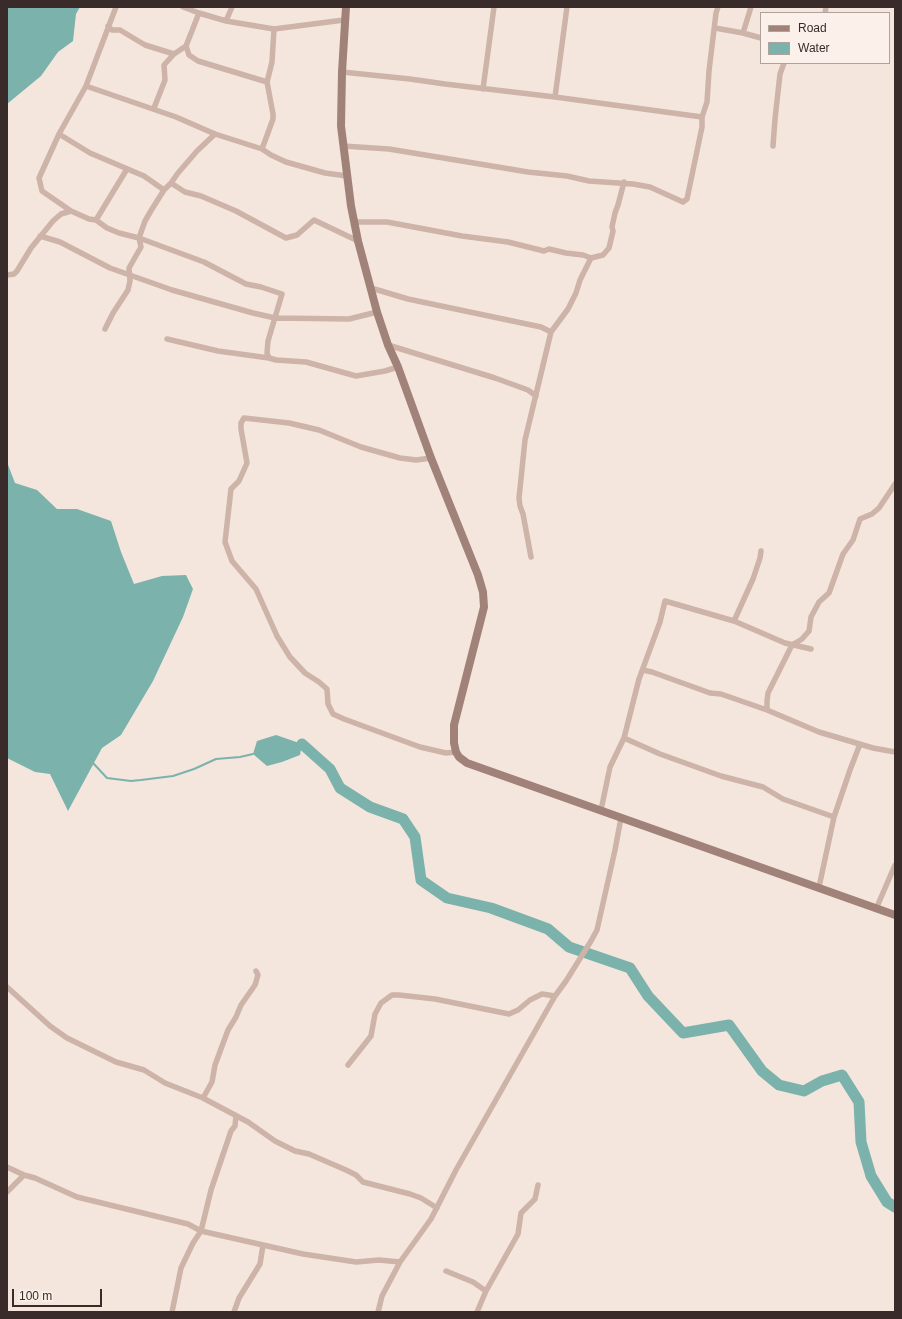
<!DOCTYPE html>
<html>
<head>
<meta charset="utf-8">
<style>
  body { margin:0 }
  #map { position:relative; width:902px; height:1319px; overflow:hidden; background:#f4e6dd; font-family:Arial,sans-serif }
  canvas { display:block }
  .frame { position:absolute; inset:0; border:8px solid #392b29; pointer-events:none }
  .legend { position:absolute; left:760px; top:12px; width:130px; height:52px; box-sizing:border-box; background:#fbf1ea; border:1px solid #ada29d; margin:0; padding:5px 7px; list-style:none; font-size:12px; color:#392b29 }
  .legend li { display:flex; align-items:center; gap:8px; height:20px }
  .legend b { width:20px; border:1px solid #ada29d }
  .scale { position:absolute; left:12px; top:1289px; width:90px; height:18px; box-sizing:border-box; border:2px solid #392b29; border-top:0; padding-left:5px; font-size:12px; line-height:14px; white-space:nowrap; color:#392b29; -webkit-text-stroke:3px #fbf1ea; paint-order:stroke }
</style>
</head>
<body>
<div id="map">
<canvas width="902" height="1319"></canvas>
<div class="frame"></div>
<ul class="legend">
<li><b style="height:5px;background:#a18279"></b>Road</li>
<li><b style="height:11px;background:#7bb2ac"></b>Water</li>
</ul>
<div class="scale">100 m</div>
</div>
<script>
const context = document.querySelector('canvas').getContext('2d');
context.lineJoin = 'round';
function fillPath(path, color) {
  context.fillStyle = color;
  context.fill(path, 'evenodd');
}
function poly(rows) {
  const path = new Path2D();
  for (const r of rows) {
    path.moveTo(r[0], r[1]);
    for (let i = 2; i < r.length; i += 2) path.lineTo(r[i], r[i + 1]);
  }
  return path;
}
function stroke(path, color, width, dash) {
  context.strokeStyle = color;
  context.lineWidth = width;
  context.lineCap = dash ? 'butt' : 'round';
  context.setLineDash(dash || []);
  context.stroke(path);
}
fillPath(poly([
  [7,7,80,7,76,14,73,41,58,52,41,76,7,104],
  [7,462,15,483,37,490,57,509,77,509,111,521,121,552,134,584,162,576,186,575,193,589,183,617,153,681,121,735,102,748,68,811,50,774,35,772,7,758],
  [276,735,302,744,300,755,282,762,267,766,253,754,257,741]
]), '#7bb2ac');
stroke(poly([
  [93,763,107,778,131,781,141,780,173,776,194,769,216,759,240,757,253,754]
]), '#7bb2ac', 2);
stroke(poly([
  [302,744,330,769,340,788,370,807,403,819,415,837,421,880,447,898,491,908,548,929,569,947,630,968,648,996,683,1033,729,1025,762,1071,779,1085,804,1091,822,1081,842,1075,859,1102,861,1142,871,1176,887,1202,895,1207]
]), '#7bb2ac', 11);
stroke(poly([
  [116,7,86,86,59,134,39,178,42,191,71,211,89,219,96,220,107,228,119,233,139,238,204,262,246,284,261,287,282,294,268,341,267,353,269,358],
  [183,7,199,13,226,21,274,29,344,20],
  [825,13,826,7],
  [226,21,232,7],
  [108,26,112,30,120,30,145,45,174,54],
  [715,28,743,33,761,38],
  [743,33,751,7],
  [186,46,189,55,198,61,267,82],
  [342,72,410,79,445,84,555,97,702,117],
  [86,86,176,117,215,134,262,149,271,155,286,162,325,173,347,176],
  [483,89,494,7],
  [555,97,567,7],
  [154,108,165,80,164,65,174,54,186,46,199,13],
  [59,134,90,153,144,176,164,190],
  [343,146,389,149,528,172,567,176,589,181,633,184,650,187,683,202,687,199,702,127,702,117,707,102,709,71,716,13,718,7],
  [773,146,775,119,780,74,784,63],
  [262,149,273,119,273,114,267,82,272,62,274,29],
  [171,183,185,192,201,196,236,211,286,238,297,235,314,220,358,241],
  [96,220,127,169],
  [355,222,387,222,462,236,508,242,544,251,549,249,566,253,583,255,591,258,603,255,609,248,613,231,612,227,615,213,618,205,624,182],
  [40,236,60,242,110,268,172,290,253,313,275,318,349,319,377,312],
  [7,275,14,274,17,271,31,248,53,221,61,214,71,211],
  [371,288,408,299,541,327,551,332],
  [105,329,113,313,128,290,130,281,129,268,141,247,139,238,145,221,152,209,164,190,171,183,178,173,197,151,215,134],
  [167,339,218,351,269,358,276,360,306,362,356,376,385,371,398,367],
  [388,345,495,378,528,390,536,396],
  [431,458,416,460,400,458,361,447,319,430,289,423,244,418,241,423,241,429,247,463,239,481,231,489,225,542,232,561,256,589,277,636,290,657,305,673,319,682,327,689,328,704,333,714,344,719,420,747,446,753,456,752],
  [531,557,523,514,520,506,519,498,525,440,551,332,568,309,576,293,580,280,591,258],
  [734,621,753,579,760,558,761,551],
  [643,670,652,672,699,689,710,693,721,694,767,710,819,732,873,748,895,752],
  [767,710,767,701,768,693,792,645,802,639,809,631,811,617,819,602,829,593,843,554,853,540,860,519,872,514,879,508,895,484],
  [624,738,660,754,721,776,763,787,783,799,834,817],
  [601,810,610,767,624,738,639,679,660,622,665,601,734,621,785,643,811,649],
  [819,887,834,817,850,770,860,744],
  [876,909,895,865],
  [7,987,50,1026,67,1038,116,1062,144,1070,165,1083,203,1098,248,1122,275,1141,295,1151,309,1154,346,1170,356,1175,363,1182,410,1194,421,1198,437,1208],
  [348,1065,371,1036,375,1014,381,1003,392,995,399,995,435,999,509,1014,518,1010,530,1000,542,994,555,996],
  [203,1098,212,1082,215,1065,228,1030,236,1017,241,1005,255,985,258,975,256,971],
  [7,1167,24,1175,35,1178,77,1197,188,1224,201,1231,303,1254,356,1262,379,1260,400,1262],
  [7,1192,24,1175],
  [446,1271,473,1282,486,1291],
  [172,1312,181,1268,193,1243,201,1231,211,1190,231,1131,235,1126,236,1116],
  [234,1312,239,1298,260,1264,263,1245],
  [378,1312,382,1296,400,1262,431,1219,456,1170,555,996,566,981,591,941,597,930,615,850,621,818],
  [477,1312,486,1291,518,1234,521,1213,535,1199,538,1185]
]), '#cdb3a8', 5.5);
stroke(poly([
  [346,7,342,72,341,126,351,206,358,241,377,312,388,345,398,367,431,458,478,575,483,592,484,607,454,725,454,743,456,752,459,757,467,763,895,915]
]), '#a18279', 8);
</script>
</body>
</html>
